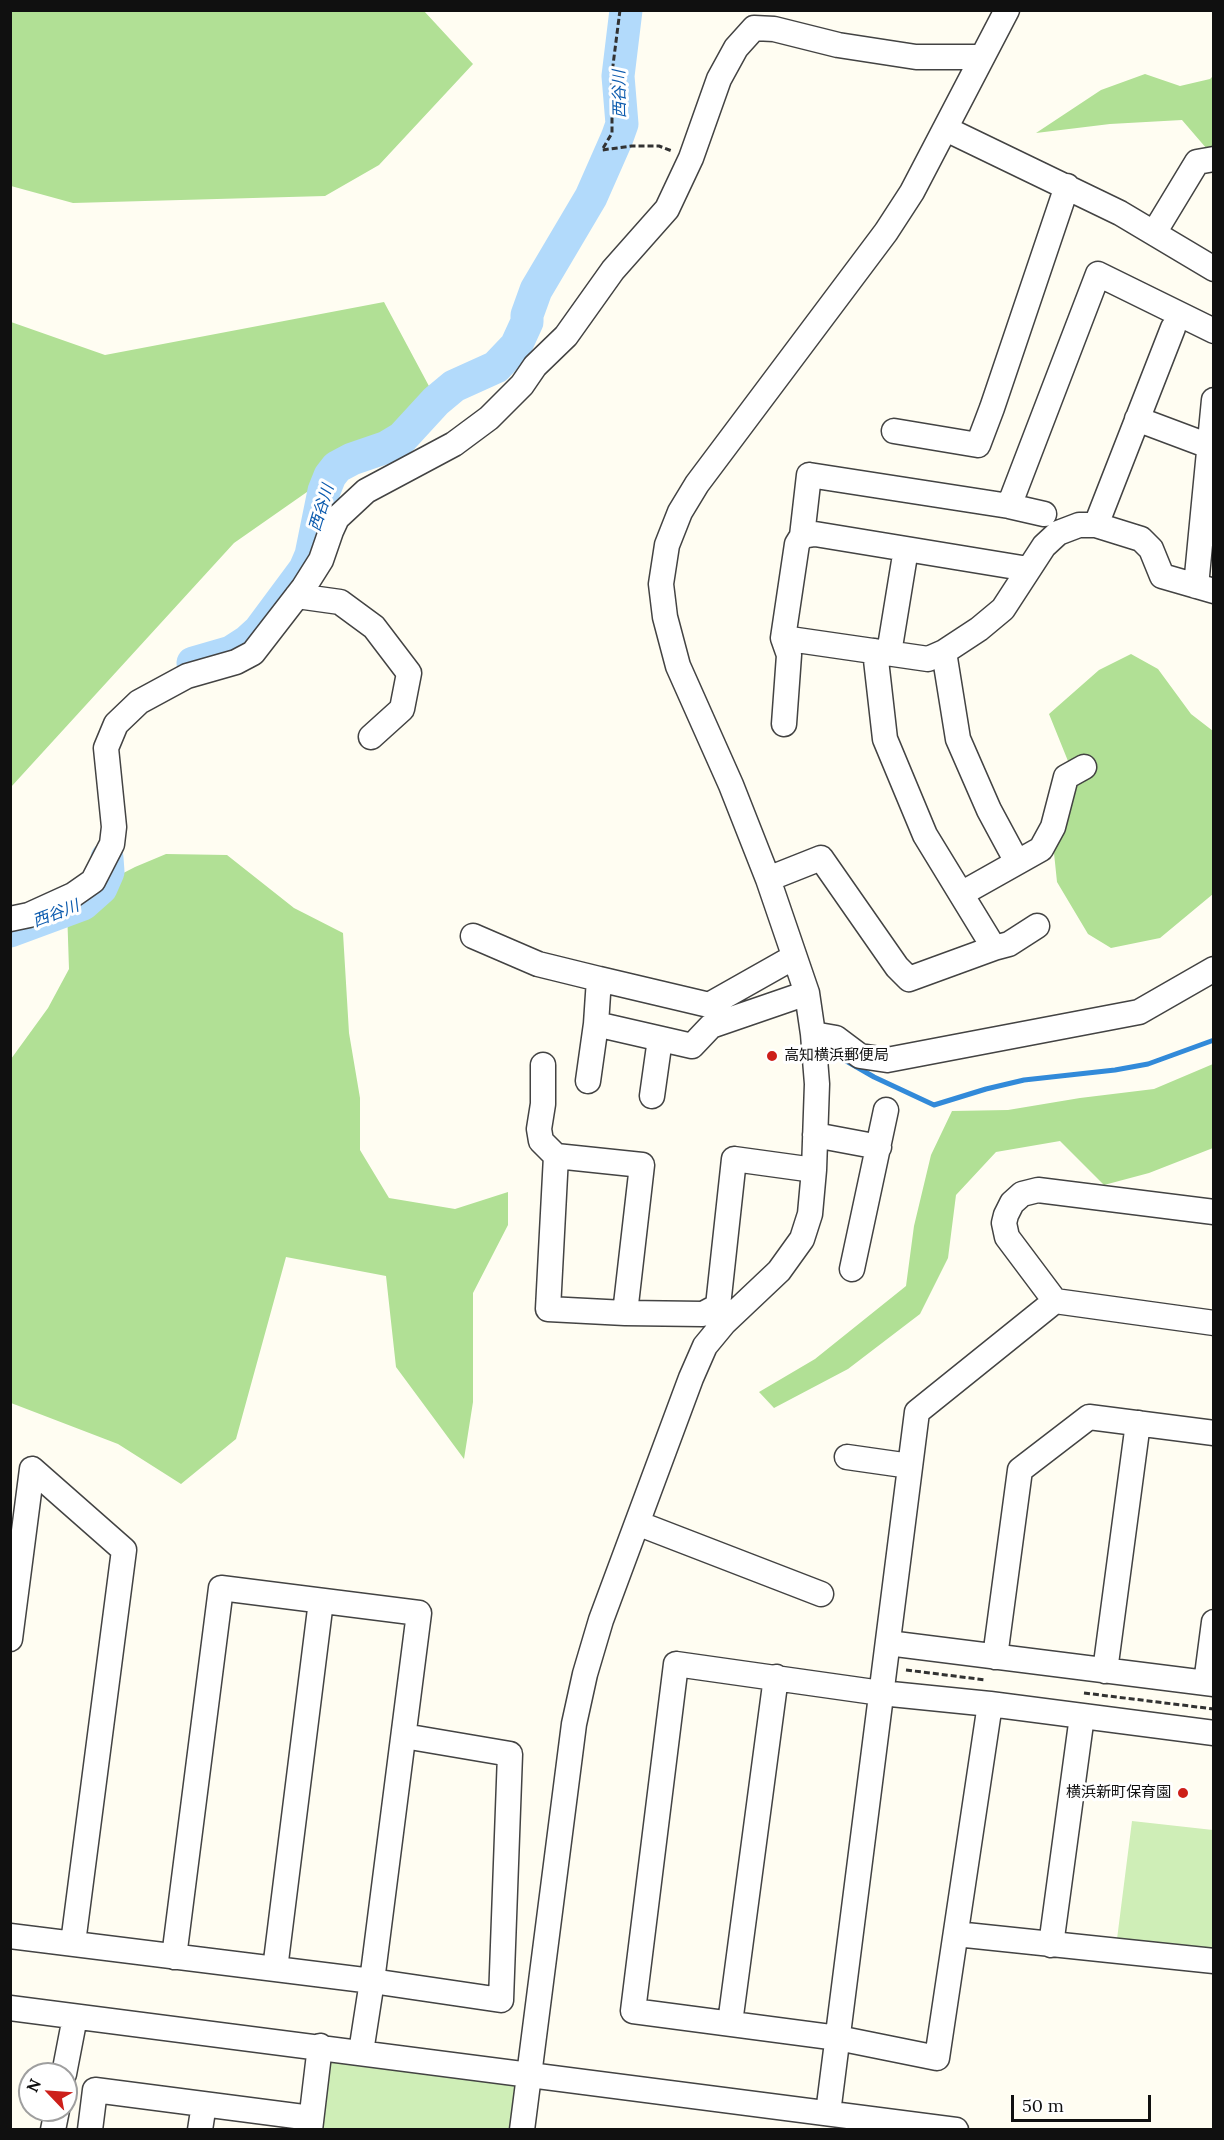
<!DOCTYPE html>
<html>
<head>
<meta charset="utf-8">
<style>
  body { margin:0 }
  #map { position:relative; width:1224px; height:2140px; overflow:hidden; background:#fffdf2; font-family:Lora,serif }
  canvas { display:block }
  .frame { position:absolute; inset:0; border:12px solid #101010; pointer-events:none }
  .north { position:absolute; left:18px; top:2062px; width:60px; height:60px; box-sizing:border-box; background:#fff; border:2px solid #9f9f9f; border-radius:50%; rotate:295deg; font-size:16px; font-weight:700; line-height:24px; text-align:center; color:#101010 }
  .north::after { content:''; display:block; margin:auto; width:21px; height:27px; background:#cd1f1a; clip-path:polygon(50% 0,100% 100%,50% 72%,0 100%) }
  .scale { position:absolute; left:1011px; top:2095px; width:140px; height:27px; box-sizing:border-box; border:3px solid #101010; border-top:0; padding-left:8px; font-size:18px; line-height:21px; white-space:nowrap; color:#101010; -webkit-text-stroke:4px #fff; paint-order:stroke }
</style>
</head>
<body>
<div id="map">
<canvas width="1224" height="2140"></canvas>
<div class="frame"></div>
<div class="north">N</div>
<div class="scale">50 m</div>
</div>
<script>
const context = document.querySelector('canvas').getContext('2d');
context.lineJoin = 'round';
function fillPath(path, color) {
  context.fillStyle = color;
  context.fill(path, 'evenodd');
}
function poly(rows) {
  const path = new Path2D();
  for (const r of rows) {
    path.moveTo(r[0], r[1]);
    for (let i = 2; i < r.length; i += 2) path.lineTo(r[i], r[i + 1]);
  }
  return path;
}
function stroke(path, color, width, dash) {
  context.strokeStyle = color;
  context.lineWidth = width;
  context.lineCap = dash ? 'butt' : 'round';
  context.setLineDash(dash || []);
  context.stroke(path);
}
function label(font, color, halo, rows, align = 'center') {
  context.font = font + ' Lora,"Noto Sans JP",serif';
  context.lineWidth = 6;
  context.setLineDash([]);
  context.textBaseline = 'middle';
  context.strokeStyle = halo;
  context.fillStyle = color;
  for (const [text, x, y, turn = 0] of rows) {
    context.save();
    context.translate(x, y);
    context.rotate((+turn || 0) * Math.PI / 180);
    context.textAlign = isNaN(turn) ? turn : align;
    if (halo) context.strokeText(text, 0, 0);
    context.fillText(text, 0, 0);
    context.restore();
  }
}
fillPath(poly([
  [1132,1821,1213,1830,1213,1951,1117,1939],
  [324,2052,519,2080,512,2129,315,2130]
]), '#cfeeb7');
fillPath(poly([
  [10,11,424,11,473,64,379,165,325,196,73,203,11,186],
  [1145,74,1180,86,1210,79,1213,76,1213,156,1182,120,1110,124,1036,133,1101,90],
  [384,302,430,388,420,413,234,543,11,787,11,322,105,355],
  [1131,654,1158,669,1191,714,1213,731,1213,894,1160,938,1111,948,1088,934,1057,882,1054,853,1070,766,1049,714,1099,670],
  [166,854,227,855,294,908,343,933,349,1033,360,1098,360,1150,389,1198,455,1209,508,1192,508,1225,473,1293,473,1402,464,1459,396,1367,386,1276,286,1257,236,1439,181,1484,118,1444,11,1403,11,1059,48,1008,69,969,67,909,106,882,135,867],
  [1213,1064,1213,1148,1149,1173,1104,1185,1060,1141,996,1152,956,1195,948,1258,920,1314,848,1369,774,1408,759,1392,815,1359,906,1286,914,1226,931,1155,952,1111,1008,1110,1080,1098,1154,1089]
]), '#b1e095');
stroke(poly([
  [841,1058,874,1077,934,1105,986,1089,1024,1080,1115,1070,1148,1064,1214,1040]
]), '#328ad9', 5);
stroke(poly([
  [193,663,231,652,248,641,259,631,305,569,311,555,324,491,330,476,337,467,352,459,387,447,402,438,436,401,454,386,496,367,516,346,527,322,527,315,536,290,591,197,617,138,622,124,618,76,626,10],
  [10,931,83,904,101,888,108,872,107,858]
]), '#b2dafb', 33);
const minor = poly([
  [946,129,1120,213,1214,269],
  [1154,233,1197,162,1214,159],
  [1137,419,1209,446],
  [894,431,978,445,992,408,1067,186],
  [1009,506,1098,274,1214,331],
  [1096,525,1173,328],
  [802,536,809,475,1009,506,1044,514],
  [1196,586,1214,400],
  [297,596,340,602,374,627,409,673,402,709,371,737],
  [783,638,928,659,944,652,979,629,1003,609,1044,546,1058,533,1079,525,1096,525,1141,539,1151,549,1162,576,1214,591],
  [944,652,958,739,989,810,1017,862],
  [889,653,906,549],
  [784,724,789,655,783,638,797,544,802,536,815,534,1028,569],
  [768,879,821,858,897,967,909,979,994,948,925,835,885,739,875,651],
  [961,894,1041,849,1053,827,1066,777,1084,767],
  [10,919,29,915,73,895,93,881,112,844,114,827,106,748,116,724,139,702,187,676,236,662,253,653,304,587,321,560,331,531,337,518,366,491,454,444,489,418,522,385,535,366,566,336,613,270,667,209,691,158,719,79,736,48,754,28,774,29,838,45,916,57,982,57],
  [473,936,538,964,599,979],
  [994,948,1009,944,1037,926],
  [596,1024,599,979,709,1005,794,957],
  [813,1034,836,1038,860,1056,887,1060,1139,1012,1214,969],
  [543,1065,543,1104,539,1129,541,1141,556,1156],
  [588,1081,596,1024,692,1046,711,1026,807,993],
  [652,1096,660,1039],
  [815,1135,879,1147],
  [852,1269,886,1110],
  [1055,1301,1007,1237,1004,1223,1006,1215,1012,1203,1022,1194,1038,1190,1214,1212],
  [718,1306,734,1159,814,1170],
  [625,1313,642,1165,556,1156,548,1309,625,1313,703,1314,718,1306,724,1323],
  [847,1457,910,1466],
  [637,1523,821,1594],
  [10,1639,32,1469,124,1550,73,1943],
  [888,1643,1214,1684],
  [995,1657,1020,1470,1089,1417,1214,1433],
  [1105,1671,1138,1423],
  [1206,1683,1214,1622],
  [990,1704,937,2058,838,2038,633,2011,676,1664,881,1693,990,1704,1214,1733],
  [956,1934,1214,1961],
  [10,1936,372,1981,501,2000,510,1754,404,1736],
  [1051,1945,1082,1716],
  [174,1957,221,1588,419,1613,372,1981,361,2052],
  [275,1969,321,1601],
  [10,2008,956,2130],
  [730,2023,776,1677],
  [64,2074,75,2017],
  [828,2113,917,1412,1055,1301,1214,1323],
  [53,2130,57,2110],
  [90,2130,95,2090,311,2118],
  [200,2130,204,2104],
  [310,2130,320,2046],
  [522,2130,574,1724,585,1674,601,1620,691,1378,705,1346,724,1323,779,1271,802,1239,810,1214,814,1170,817,1084,813,1034,807,993,768,879,731,785,678,666,665,617,661,584,667,545,680,512,697,484,886,232,912,192,1007,10]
]);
stroke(minor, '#434343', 27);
stroke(poly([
  [620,10,612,73,612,133,602,150,632,146,659,146,672,151],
  [906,1670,986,1680],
  [1084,1693,1214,1709]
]), '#323232', 3, [6, 3]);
stroke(minor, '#fff', 24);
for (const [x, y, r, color] of [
  [772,1056,6,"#cd1f1a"],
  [1183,1793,6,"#cd1f1a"]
]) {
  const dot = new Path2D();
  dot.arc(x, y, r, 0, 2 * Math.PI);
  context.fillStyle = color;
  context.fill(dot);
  stroke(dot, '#fff', 2);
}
label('15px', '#101010', '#fff', [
  ["高知横浜郵便局",784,1056],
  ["横浜新町保育園",1171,1793,"right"]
], 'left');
label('italic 16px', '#0c5bae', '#fff', [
  ["西谷川",620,94,-91],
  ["西谷川",322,508,-73],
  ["西谷川",56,914,-21]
]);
</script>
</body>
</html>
